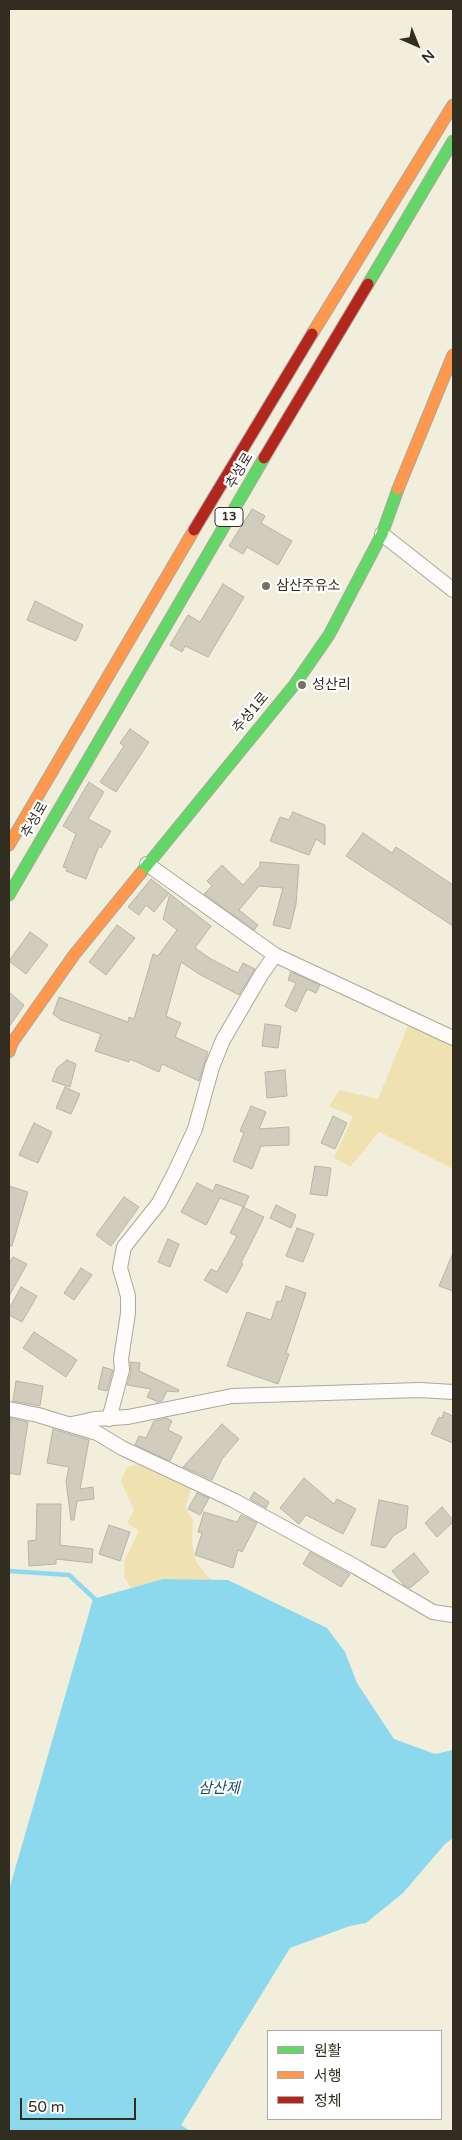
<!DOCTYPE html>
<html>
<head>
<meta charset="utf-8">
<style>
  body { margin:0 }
  #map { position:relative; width:462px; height:2140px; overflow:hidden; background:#f2eedc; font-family:"Varela Round","Noto Sans KR",sans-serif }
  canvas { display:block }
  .frame { position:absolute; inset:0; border:10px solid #312e21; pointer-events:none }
  .legend { position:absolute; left:267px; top:2030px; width:175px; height:90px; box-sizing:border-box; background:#fff; border:1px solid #adaba6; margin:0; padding:6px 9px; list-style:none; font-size:15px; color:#312e21 }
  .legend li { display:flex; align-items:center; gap:10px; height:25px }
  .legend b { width:25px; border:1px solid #adaba6 }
  .north { position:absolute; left:392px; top:20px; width:50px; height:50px; -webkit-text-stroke:4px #fff; paint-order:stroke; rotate:136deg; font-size:14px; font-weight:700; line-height:20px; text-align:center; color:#312e21 }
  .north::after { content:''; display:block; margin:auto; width:18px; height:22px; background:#312e21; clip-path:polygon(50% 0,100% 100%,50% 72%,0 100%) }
  .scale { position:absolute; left:20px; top:2098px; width:116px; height:22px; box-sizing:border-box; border:2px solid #312e21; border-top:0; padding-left:6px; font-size:15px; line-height:18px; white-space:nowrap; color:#312e21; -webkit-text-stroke:4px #fff; paint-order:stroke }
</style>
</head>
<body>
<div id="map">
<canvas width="462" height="2140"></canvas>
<div class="frame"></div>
<ul class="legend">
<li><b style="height:6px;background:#63d668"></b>원활</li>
<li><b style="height:6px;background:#ff974d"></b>서행</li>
<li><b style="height:6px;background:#b3261e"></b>정체</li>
</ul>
<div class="north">N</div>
<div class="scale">50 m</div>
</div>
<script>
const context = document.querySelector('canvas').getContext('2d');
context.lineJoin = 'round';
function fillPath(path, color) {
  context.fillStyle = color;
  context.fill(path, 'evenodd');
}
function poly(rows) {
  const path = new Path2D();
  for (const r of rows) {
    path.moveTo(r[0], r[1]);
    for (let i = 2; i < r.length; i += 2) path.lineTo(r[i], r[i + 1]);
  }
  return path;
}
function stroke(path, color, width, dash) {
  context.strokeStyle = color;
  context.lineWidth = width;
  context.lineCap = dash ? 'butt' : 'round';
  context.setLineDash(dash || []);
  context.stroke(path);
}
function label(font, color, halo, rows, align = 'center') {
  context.font = font + ' "Varela Round","Noto Sans KR",sans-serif';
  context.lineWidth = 4.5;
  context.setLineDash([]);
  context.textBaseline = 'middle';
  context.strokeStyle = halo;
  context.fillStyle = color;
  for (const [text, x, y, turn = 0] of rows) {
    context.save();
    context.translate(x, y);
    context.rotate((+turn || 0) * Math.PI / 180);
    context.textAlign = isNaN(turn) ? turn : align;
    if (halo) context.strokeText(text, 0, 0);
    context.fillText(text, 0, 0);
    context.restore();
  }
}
fillPath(poly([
  [409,1023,453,1043,453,1169,379,1132,350,1167,334,1158,353,1116,329,1106,340,1090,378,1099],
  [137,1464,191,1489,185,1508,193,1520,192,1543,196,1562,211,1580,163,1579,131,1588,124,1577,125,1559,139,1531,127,1523,134,1510,121,1481,127,1467]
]), '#efe2b0');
fillPath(poly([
  [163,1579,228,1580,327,1628,345,1652,357,1683,394,1739,435,1754,453,1750,453,1838,445,1844,403,1893,366,1923,350,1926,290,1948,181,2125,190,2131,9,2131,9,1890,93,1599]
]), '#8cd9ee');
stroke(poly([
  [9,1571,69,1575,96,1600]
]), '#8cd9ee', 4.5);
const building = poly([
  [252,509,265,516,261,523,292,541,278,565,247,547,243,554,229,546,252,509],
  [223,584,244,597,208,657,185,646,182,652,170,645,188,615,200,622,223,584],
  [35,601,83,625,76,641,27,620,35,601],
  [130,729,149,742,116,792,100,782,124,746,120,743,130,729],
  [89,782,104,792,88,819,111,831,101,848,99,846,86,879,66,871,67,868,63,867,76,834,63,826,89,782],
  [293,812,325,825,325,845,316,839,309,855,270,841,280,817,289,820,293,812],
  [363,833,392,853,396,847,453,885,453,926,346,856,363,833],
  [260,862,299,865,296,904,290,929,273,925,283,888,259,886,239,910,258,925,254,930,204,894,212,886,207,881,222,865,243,885,260,866,260,862],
  [151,879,169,893,154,912,146,905,139,915,128,907,151,879],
  [170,894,211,926,195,948,211,959,238,973,243,963,255,969,239,995,199,974,181,962,166,1016,181,1023,175,1037,208,1052,199,1081,162,1064,159,1072,130,1059,129,1062,95,1051,101,1034,61,1020,53,1014,59,997,128,1022,129,1017,134,1019,153,954,158,956,177,930,163,919,170,894],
  [117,925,135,938,106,975,89,962,117,925],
  [30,932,48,945,26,974,9,961,30,932],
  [291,972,320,985,316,993,307,989,296,1012,285,1006,296,983,288,980,291,972],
  [9,992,24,1005,9,1027,9,992],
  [265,1024,281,1026,278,1048,262,1046,265,1024],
  [67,1060,76,1064,70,1087,52,1081,57,1068,67,1060],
  [285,1070,287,1096,267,1098,265,1072,285,1070],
  [65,1087,80,1094,71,1114,56,1108,65,1087],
  [251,1106,266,1112,259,1129,289,1127,289,1145,261,1146,252,1169,233,1161,244,1133,240,1131,251,1106],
  [333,1116,347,1123,335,1149,321,1143,333,1116],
  [34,1123,52,1132,38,1163,19,1155,34,1123],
  [315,1166,331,1168,327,1196,310,1194,315,1166],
  [197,1183,213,1191,216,1184,249,1196,244,1207,220,1198,206,1225,181,1212,197,1183],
  [9,1186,28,1192,12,1246,9,1246,9,1186],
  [124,1197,139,1207,111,1246,96,1235,124,1197],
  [276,1205,296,1215,291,1228,270,1218,276,1205],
  [243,1207,264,1217,241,1263,243,1264,227,1293,204,1280,211,1269,217,1272,237,1236,230,1233,243,1207],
  [297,1228,314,1234,303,1262,286,1256,297,1228],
  [168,1239,179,1244,170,1267,158,1262,168,1239],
  [453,1253,453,1291,439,1286,453,1253],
  [13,1257,27,1264,9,1296,9,1264,13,1257],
  [81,1268,92,1275,74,1300,64,1293,81,1268],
  [286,1286,306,1293,286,1353,289,1354,278,1384,227,1366,247,1312,271,1320,277,1301,281,1302,286,1286],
  [21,1287,37,1296,22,1322,9,1315,9,1309,21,1287],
  [34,1332,77,1360,66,1377,23,1348,34,1332],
  [130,1362,140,1363,139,1371,179,1390,178,1392,167,1391,162,1401,158,1402,147,1397,151,1389,127,1385,131,1372,130,1362],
  [103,1367,113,1370,107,1391,98,1389,103,1367],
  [16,1381,43,1386,40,1406,13,1401,16,1381],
  [444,1412,453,1416,453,1443,431,1434,439,1417,442,1418,444,1412],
  [10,1418,28,1422,20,1475,9,1473,10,1418],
  [167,1418,172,1421,168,1430,182,1437,170,1461,135,1445,139,1436,146,1438,154,1421,167,1418],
  [222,1424,239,1439,222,1459,212,1480,183,1467,222,1424],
  [53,1429,89,1440,80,1489,93,1487,94,1499,77,1501,74,1520,71,1520,66,1481,69,1467,47,1463,53,1429],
  [304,1478,334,1504,337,1499,356,1509,343,1534,306,1515,299,1524,280,1508,304,1478],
  [254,1492,269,1502,266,1508,250,1499,254,1492],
  [197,1493,209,1498,200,1515,188,1509,197,1493],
  [379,1500,408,1506,406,1528,393,1536,385,1548,371,1545,379,1500],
  [37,1504,61,1504,60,1545,93,1549,92,1563,56,1559,56,1564,29,1566,28,1541,36,1540,37,1504],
  [442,1507,453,1520,453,1522,437,1537,425,1523,442,1507],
  [204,1512,237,1522,241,1515,257,1523,242,1552,238,1550,233,1568,195,1555,202,1533,198,1532,204,1512],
  [109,1525,130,1532,120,1561,99,1554,109,1525],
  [310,1552,350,1574,341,1587,303,1564,310,1552],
  [414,1553,429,1572,410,1588,404,1585,392,1571,414,1553]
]);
fillPath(building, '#d0cdbf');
stroke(building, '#b7b4a6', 1);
const street = poly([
  [382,534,453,590],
  [147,864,275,955,453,1038],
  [9,1409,38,1415,97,1433,122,1448,233,1500,356,1567,433,1612,453,1615],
  [109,1419,122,1370,121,1359,128,1313,128,1296,120,1268,124,1247,159,1203,175,1172,195,1129,212,1067,223,1040,261,975,275,955],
  [72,1424,95,1419,128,1417,232,1396,420,1390,453,1392]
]);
const fast = poly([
  [368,284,453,141],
  [140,874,295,684,329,635,382,534,398,489],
  [9,895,264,458]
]);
const slow = poly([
  [312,334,453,105],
  [398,489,453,355],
  [9,845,194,530],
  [9,1052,12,1043,74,955,140,874]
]);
const jam = poly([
  [264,458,368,284],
  [194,530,312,334]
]);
stroke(street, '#aca89a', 16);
stroke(fast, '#aca89a', 13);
stroke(slow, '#aca89a', 13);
stroke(jam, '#aca89a', 13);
stroke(street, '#fdfcfa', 14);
stroke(fast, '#63d668', 11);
stroke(slow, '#ff974d', 11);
stroke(jam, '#b3261e', 11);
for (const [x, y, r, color] of [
  [266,586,5,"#757162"],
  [302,685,5,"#757162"]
]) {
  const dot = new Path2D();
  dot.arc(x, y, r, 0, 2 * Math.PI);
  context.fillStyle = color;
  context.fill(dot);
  stroke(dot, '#fff', 2);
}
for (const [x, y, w] of [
  [229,517,28]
]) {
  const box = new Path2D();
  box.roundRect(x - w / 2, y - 9.5, w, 19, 4);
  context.fillStyle = '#fff';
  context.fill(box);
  stroke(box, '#312e21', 1);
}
label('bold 12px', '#312e21', null, [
  ["13",229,517]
]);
label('14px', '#312e21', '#fff', [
  ["추성로",240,471,-59],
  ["추성1로",251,713,-50],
  ["추성로",35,820,-60]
]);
label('14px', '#312e21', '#fff', [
  ["삼산주유소",276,586],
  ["성산리",312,685]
], 'left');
label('italic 15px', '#215160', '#fff', [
  ["삼산제",219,1789]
]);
</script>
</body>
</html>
